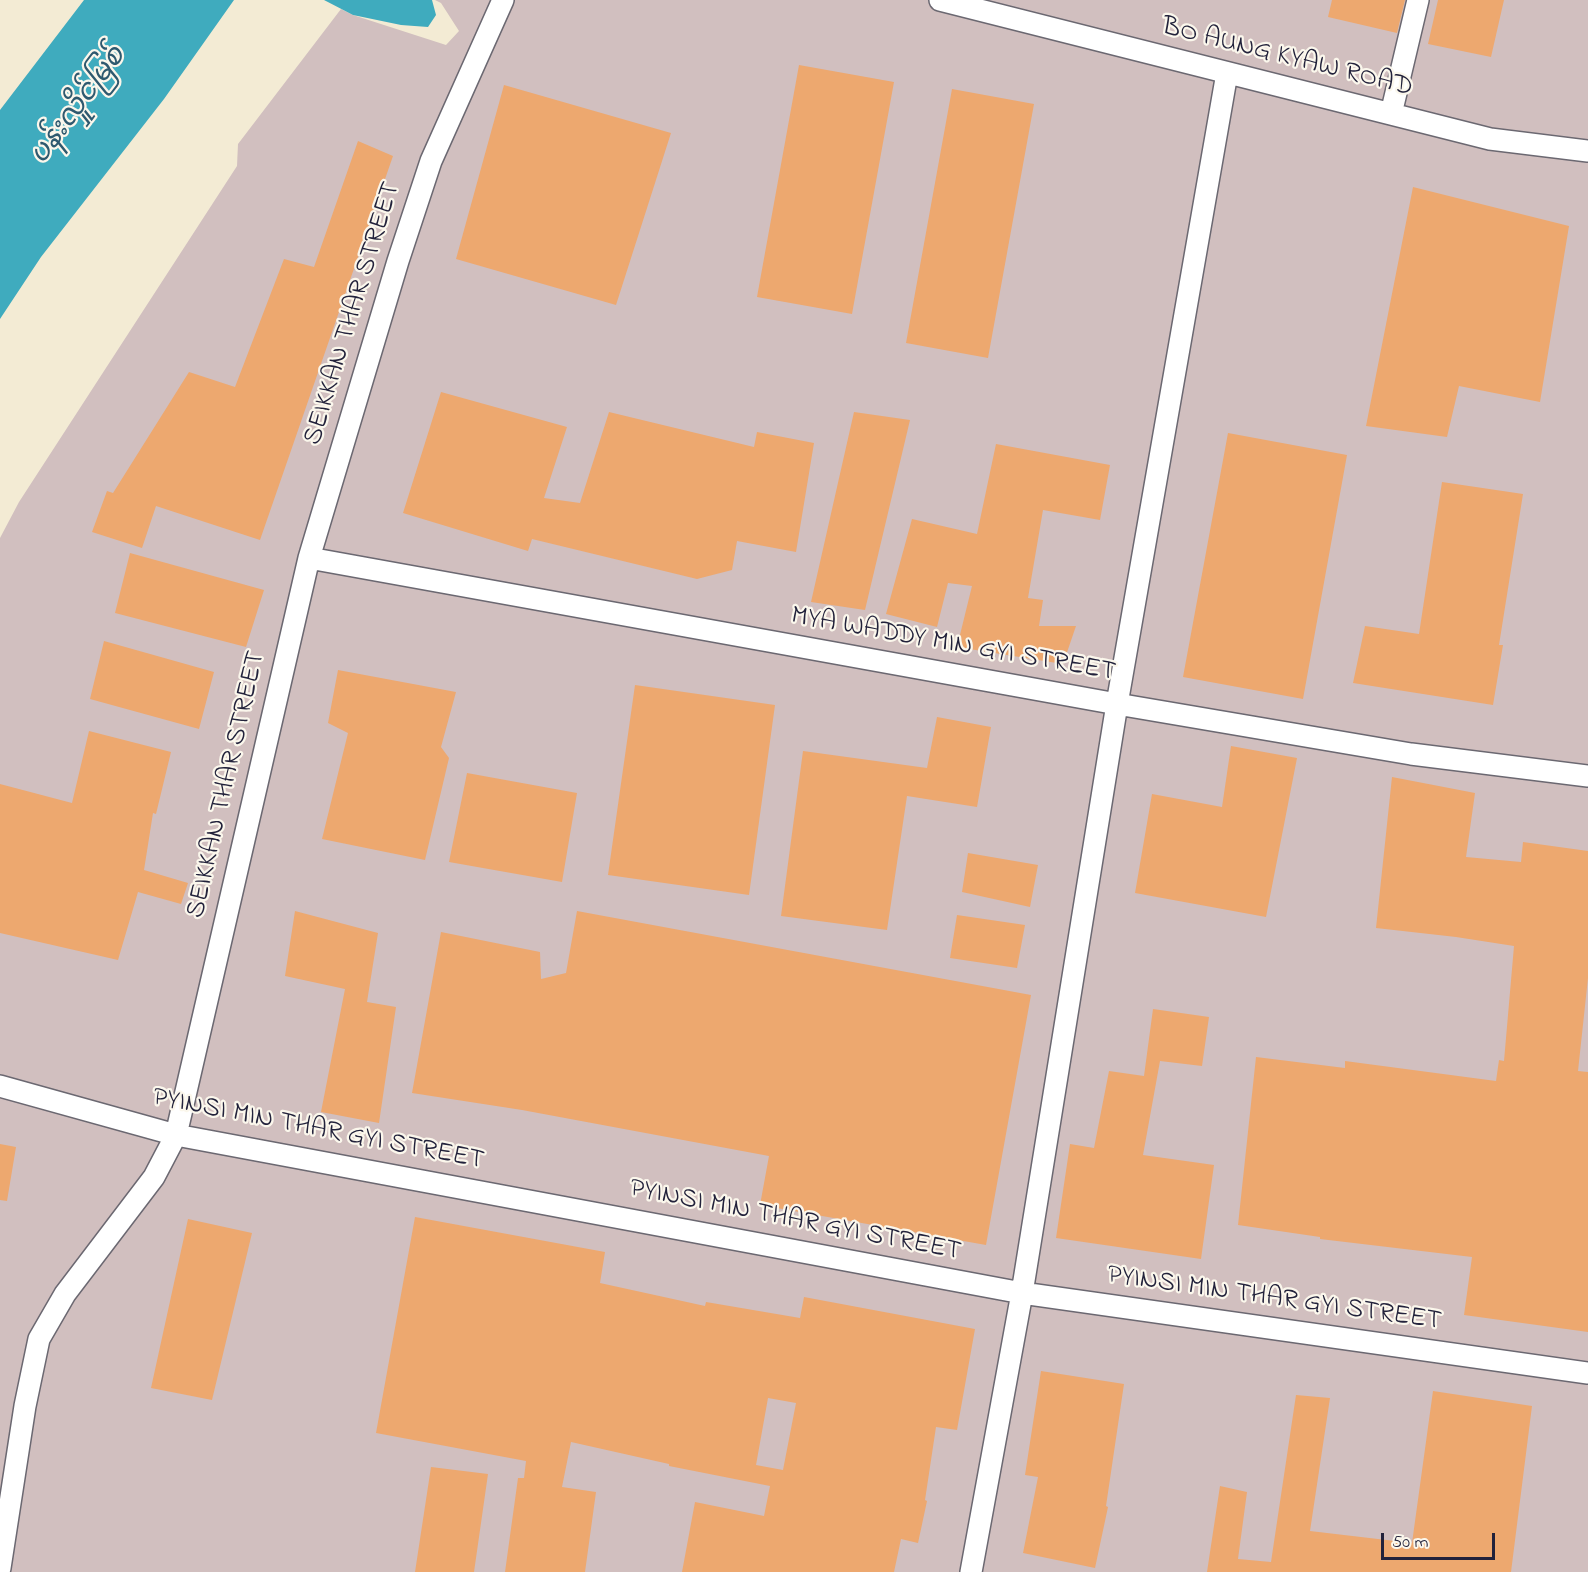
<!DOCTYPE html>
<html>
<head>
<meta charset="utf-8">
<style>
  body { margin:0 }
  #map { position:relative; width:1588px; height:1572px; overflow:hidden; background:#f3ebd4; font-family:"Indie Flower",sans-serif }
  canvas { display:block }
  .scale { position:absolute; left:1381px; top:1533px; width:114px; height:27px; box-sizing:border-box; border:3px solid #22223b; border-top:0; padding-left:8px; font-size:18px; line-height:21px; white-space:nowrap; color:#22223b; -webkit-text-stroke:4px #fbf7ec; paint-order:stroke }
</style>
</head>
<body>
<div id="map">
<canvas width="1588" height="1572"></canvas>
<div class="scale">50 m</div>
</div>
<script>
const context = document.querySelector('canvas').getContext('2d');
context.lineJoin = 'round';
function fillPath(path, color) {
  context.fillStyle = color;
  context.fill(path, 'evenodd');
}
function poly(rows) {
  const path = new Path2D();
  for (const r of rows) {
    path.moveTo(r[0], r[1]);
    for (let i = 2; i < r.length; i += 2) path.lineTo(r[i], r[i + 1]);
  }
  return path;
}
function stroke(path, color, width, dash) {
  context.strokeStyle = color;
  context.lineWidth = width;
  context.lineCap = dash ? 'butt' : 'round';
  context.setLineDash(dash || []);
  context.stroke(path);
}
function label(font, color, halo, rows, align = 'center') {
  context.font = font + ' "Indie Flower","Noto Sans Myanmar",sans-serif';
  context.lineWidth = 4.5;
  context.setLineDash([]);
  context.textBaseline = 'middle';
  context.strokeStyle = halo;
  context.fillStyle = color;
  for (const [text, x, y, turn = 0] of rows) {
    context.save();
    context.translate(x, y);
    context.rotate((+turn || 0) * Math.PI / 180);
    context.textAlign = isNaN(turn) ? turn : align;
    if (halo) context.strokeText(text, 0, 0);
    context.fillText(text, 0, 0);
    context.restore();
  }
}
fillPath(poly([
  [435,0,1588,0,1588,1572,0,1572,0,538,19,502,237,166,238,144,341,9,353,15,446,45,459,31,441,3]
]), '#d1bfbf');
fillPath(poly([
  [84,0,234,0,164,99,41,257,0,319,0,110],
  [324,0,432,0,436,15,428,27,401,25,353,15]
]), '#3fabbe');
fillPath(poly([
  [1332,0,1405,0,1397,33,1328,17],
  [1438,0,1504,0,1491,57,1428,44],
  [799,65,894,82,852,314,757,297],
  [504,85,671,133,616,305,456,259],
  [952,89,1034,104,988,358,906,343],
  [358,141,393,156,260,540,156,506,142,548,92,532,107,491,113,493,189,372,235,387,284,259,314,267],
  [1413,187,1569,226,1540,402,1459,386,1447,437,1366,426],
  [441,392,567,427,544,498,580,503,609,412,754,447,757,432,814,443,796,552,737,541,732,570,697,579,532,539,528,551,403,513],
  [854,412,910,420,865,610,811,602],
  [1228,433,1347,455,1303,699,1183,677],
  [996,444,1110,465,1100,520,1043,510,1028,598,1043,600,1039,626,1076,626,1063,664,957,647,972,586,948,583,937,627,886,614,912,519,977,534],
  [1442,482,1523,494,1499,645,1503,645,1493,705,1353,683,1365,626,1419,634],
  [130,553,264,590,246,647,115,613],
  [104,641,214,672,199,729,90,699],
  [338,670,456,692,441,747,449,758,425,860,322,839,348,733,328,723],
  [635,685,775,705,749,895,608,875],
  [937,717,991,727,977,807,907,796,887,930,781,916,803,751,927,768],
  [89,731,171,752,156,814,153,813,144,870,188,883,181,904,138,892,118,960,0,933,0,784,72,803],
  [1231,746,1297,758,1266,917,1135,893,1152,794,1222,807],
  [467,773,577,793,562,882,449,862],
  [1392,777,1475,793,1466,857,1521,862,1523,842,1588,851,1588,978,1578,1071,1588,1072,1588,1332,1464,1315,1472,1257,1320,1239,1320,1237,1238,1225,1256,1057,1345,1068,1345,1061,1496,1081,1499,1060,1504,1061,1514,946,1456,937,1376,928],
  [968,853,1038,865,1030,907,962,892],
  [295,911,378,933,367,1002,396,1007,379,1123,321,1112,345,989,285,976],
  [577,911,1031,995,986,1245,760,1205,769,1156,522,1110,412,1093,441,932,540,952,541,979,566,973],
  [957,915,1025,925,1017,968,950,958],
  [1153,1009,1209,1017,1202,1066,1160,1061,1143,1155,1214,1165,1201,1259,1056,1238,1070,1144,1094,1148,1109,1071,1144,1076],
  [0,1144,16,1147,7,1201,0,1200],
  [415,1217,605,1252,600,1283,705,1306,706,1302,800,1318,804,1297,975,1329,957,1430,936,1427,925,1500,927,1501,918,1543,901,1539,894,1572,682,1572,695,1502,764,1516,770,1486,669,1466,669,1464,571,1442,562,1487,596,1492,585,1572,505,1572,518,1478,524,1478,526,1461,376,1433],
  [768,1398,796,1403,783,1470,756,1465],
  [188,1219,252,1233,212,1400,151,1388],
  [1041,1371,1124,1384,1106,1506,1108,1507,1095,1568,1023,1553,1038,1477,1025,1475],
  [1433,1391,1532,1406,1511,1572,1207,1572,1220,1486,1247,1492,1238,1559,1271,1562,1296,1395,1330,1398,1310,1531,1412,1543],
  [431,1467,488,1474,474,1572,415,1572]
]), '#eda86f');
const minor = poly([
  [940,0,1490,139,1588,151],
  [1391,114,1418,0],
  [309,558,1117,704,1411,754,1588,776],
  [0,1086,176,1135,1022,1293,1588,1373],
  [0,1568,25,1406,39,1339,65,1294,154,1177,176,1135,309,558,398,261,431,161,503,0],
  [971,1572,1022,1293,1117,704,1227,73]
]);
stroke(minor, '#6b6871', 24);
stroke(minor, '#fff', 21);
label('27px', '#22223b', '#fbf7ec', [
  ["BO AUNG KYAW ROAD",1287,59,14],
  ["SEIKKAN THAR STREET",354,314,-73],
  ["MYA WADDY MIN GYI STREET",953,646,10],
  ["SEIKKAN THAR STREET",228,785,-77],
  ["PYINSI MIN THAR GYI STREET",318,1131,11],
  ["PYINSI MIN THAR GYI STREET",795,1222,11],
  ["PYINSI MIN THAR GYI STREET",1274,1300,8]
]);
label('italic 28px', '#2e596f', '#fbf7ec', [
  ["ပန်းလှိုင်မြစ်",80,107,-53]
]);
</script>
</body>
</html>
